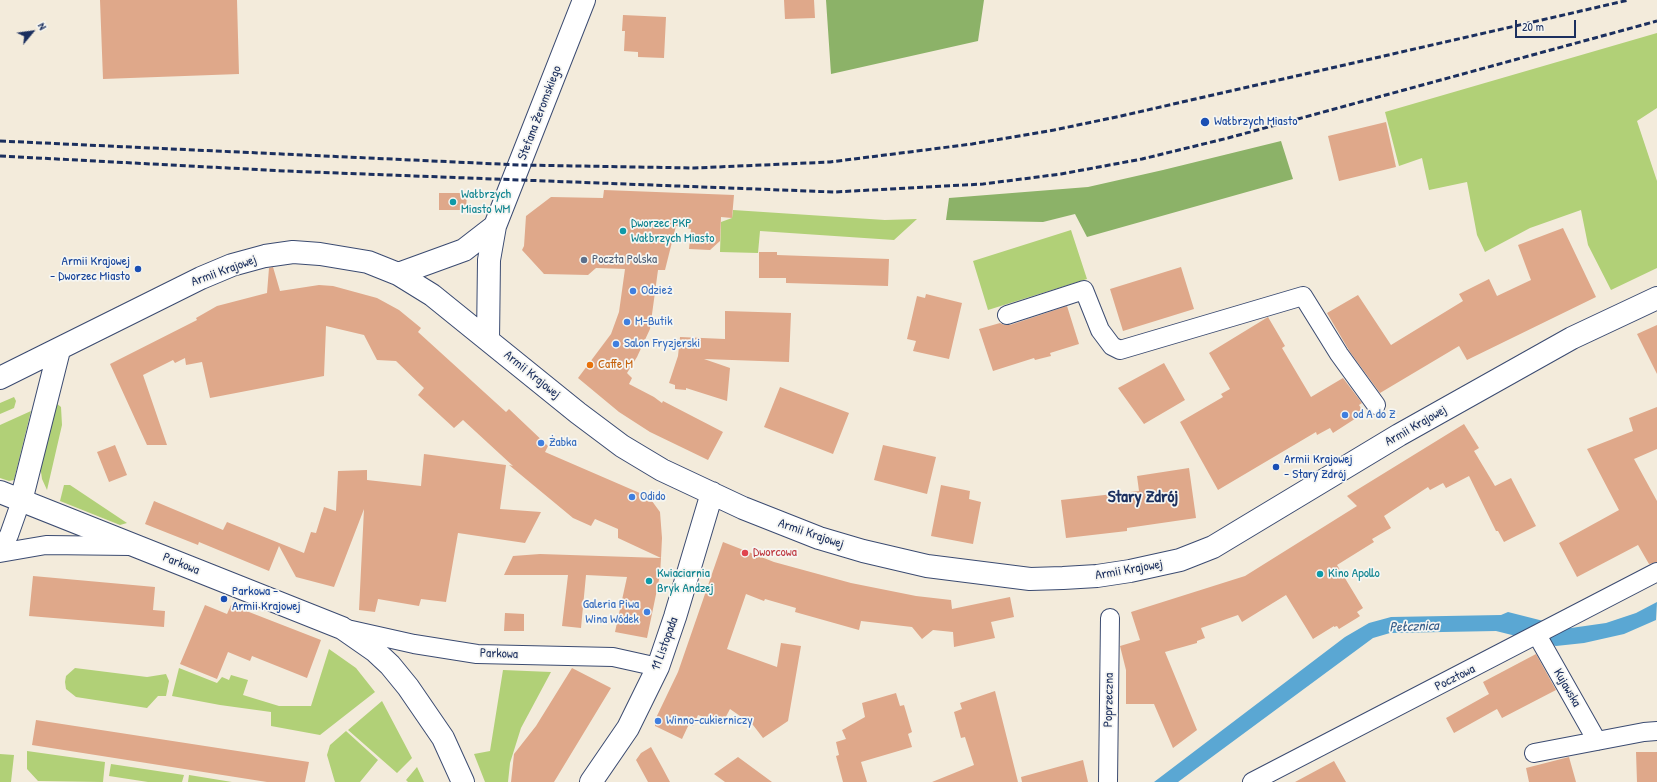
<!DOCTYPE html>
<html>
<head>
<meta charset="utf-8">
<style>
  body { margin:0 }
  #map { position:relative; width:1657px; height:782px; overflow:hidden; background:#f3ebdb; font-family:"Patrick Hand",sans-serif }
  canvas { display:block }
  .north { position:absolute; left:12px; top:12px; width:40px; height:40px; -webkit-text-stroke:3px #f6f6f2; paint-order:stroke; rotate:61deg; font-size:11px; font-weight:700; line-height:16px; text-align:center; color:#1b2f5e }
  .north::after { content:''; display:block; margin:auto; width:14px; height:18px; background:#1b2f5e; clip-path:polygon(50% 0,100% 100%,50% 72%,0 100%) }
  .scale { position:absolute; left:1515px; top:20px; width:61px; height:18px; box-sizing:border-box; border:2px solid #1b2f5e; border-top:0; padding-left:5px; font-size:12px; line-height:14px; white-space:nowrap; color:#1b2f5e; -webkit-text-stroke:3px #f6f6f2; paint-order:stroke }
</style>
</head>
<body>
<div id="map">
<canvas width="1657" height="782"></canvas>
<div class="north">N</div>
<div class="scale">20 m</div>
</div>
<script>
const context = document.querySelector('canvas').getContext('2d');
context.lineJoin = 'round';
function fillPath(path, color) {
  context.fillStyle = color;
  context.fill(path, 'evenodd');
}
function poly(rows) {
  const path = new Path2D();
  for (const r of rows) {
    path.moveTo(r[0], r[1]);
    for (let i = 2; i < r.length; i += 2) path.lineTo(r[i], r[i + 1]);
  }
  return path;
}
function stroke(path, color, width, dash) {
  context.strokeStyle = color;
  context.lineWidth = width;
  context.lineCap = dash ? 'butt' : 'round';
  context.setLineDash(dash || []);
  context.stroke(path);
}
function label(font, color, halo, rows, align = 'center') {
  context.font = font + ' "Patrick Hand",sans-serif';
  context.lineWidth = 3.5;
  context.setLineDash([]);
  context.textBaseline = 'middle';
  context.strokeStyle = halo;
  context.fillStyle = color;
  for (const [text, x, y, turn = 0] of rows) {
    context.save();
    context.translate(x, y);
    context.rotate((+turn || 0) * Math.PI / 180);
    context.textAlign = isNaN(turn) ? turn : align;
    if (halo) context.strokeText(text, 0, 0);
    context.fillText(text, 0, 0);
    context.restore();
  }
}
fillPath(poly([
  [1657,33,1657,108,1637,121,1657,181,1657,268,1611,290,1588,245,1581,210,1530,228,1485,252,1477,235,1467,182,1429,190,1422,158,1399,166,1385,112],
  [733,210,885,220,917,219,894,240,760,231,758,253,720,252,721,222,732,218],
  [1071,230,1087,279,988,310,973,261],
  [14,397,16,401,14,408,0,414,0,403],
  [56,403,61,407,62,425,47,490,42,479,40,465],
  [31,411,14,480,9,481,0,478,0,425],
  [64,485,70,485,127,523,120,525,60,501],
  [329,649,356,668,375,692,320,735,271,726,271,712,220,705,172,696,179,668,217,683,222,677,229,680,231,675,248,680,243,695,279,706,311,706],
  [75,668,147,677,166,674,169,681,166,696,158,696,147,708,76,697,66,689,65,682,66,676],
  [503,670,551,672,521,728,510,763,508,782,485,782,474,754,490,751],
  [382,701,412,758,397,773,348,730],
  [346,731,378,760,360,782,335,782,334,779,327,755,330,745],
  [27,751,105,762,103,782,38,781,27,769],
  [0,754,14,755,11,782,0,782],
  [111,764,184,775,182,782,148,782,109,776],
  [417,767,424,782,408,782,406,780],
  [189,775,232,782,188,782]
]), '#b1d077');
fillPath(poly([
  [826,0,984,0,978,41,831,74],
  [1281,141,1293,179,1087,237,1075,214,1043,222,946,220,949,198,1088,187,1163,170]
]), '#8cb268');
fillPath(poly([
  [1657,602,1656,620,1624,634,1584,643,1556,646,1496,631,1390,633,1373,638,1178,782,1154,782,1345,637,1369,623,1391,617,1501,615,1508,612,1571,628,1606,623,1636,613]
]), '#5aa7d3');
fillPath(poly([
  [100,0,237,0,239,74,103,79],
  [784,0,814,0,815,18,785,19],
  [623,15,666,17,664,58,638,57,638,52,624,51,625,31,622,31],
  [1386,122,1396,167,1339,181,1328,136],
  [604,190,734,195,732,218,721,217,720,241,710,250,689,249,691,229,676,226,665,270,658,270,650,329,637,357,627,373,632,378,629,384,654,397,662,403,663,401,723,432,708,460,650,432,619,412,578,378,611,334,619,312,625,269,596,268,588,275,544,274,522,250,524,246,526,216,551,197,603,198],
  [439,193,467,193,466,210,439,210],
  [1563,228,1596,297,1467,360,1459,346,1380,393,1350,352,1327,313,1358,295,1391,345,1463,301,1459,294,1489,279,1497,296,1531,280,1518,245],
  [759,252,777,252,777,255,889,259,888,286,786,283,786,278,759,278],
  [273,267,280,291,319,285,333,286,377,298,399,310,421,328,418,332,506,412,509,409,548,446,545,452,649,497,660,512,662,538,661,558,618,538,618,529,595,519,591,526,573,518,509,465,513,466,463,420,454,428,418,395,424,388,396,361,377,360,364,335,326,326,324,376,210,398,202,362,186,365,185,358,175,363,173,360,143,375,167,445,147,445,110,364,197,320,196,318,217,306,267,293,269,268],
  [1181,267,1194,309,1123,331,1110,289],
  [926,294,962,303,949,359,913,351,916,341,907,339,917,296,925,298],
  [1067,306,1079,344,1050,353,1051,356,1035,360,1034,358,993,371,979,329,1000,323,1004,325,1010,325],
  [725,311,791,313,789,362,704,359,730,368,727,401,686,388,686,390,675,389,675,385,669,383,678,356,680,337,725,339],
  [1268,317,1285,346,1282,348,1311,397,1343,378,1362,403,1359,405,1364,413,1333,433,1330,428,1317,435,1316,432,1218,490,1180,422,1223,397,1221,394,1230,389,1209,353],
  [1657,325,1657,374,1637,334],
  [1164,363,1185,400,1144,424,1118,388],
  [780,387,849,413,833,454,764,427],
  [1657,407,1657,449,1634,459,1657,501,1657,562,1649,564,1638,545,1577,577,1559,543,1619,510,1587,449,1633,431,1629,418],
  [1464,424,1479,448,1474,451,1495,486,1511,478,1536,526,1504,542,1498,531,1496,531,1469,476,1446,488,1443,483,1430,490,1428,487,1384,516,1391,528,1372,539,1374,542,1337,565,1363,608,1357,612,1360,616,1357,618,1339,629,1337,626,1334,627,1334,626,1313,639,1286,595,1242,622,1238,615,1201,628,1205,638,1197,641,1197,643,1165,652,1197,730,1173,748,1154,704,1126,704,1126,670,1120,646,1140,640,1131,612,1245,576,1357,506,1347,496],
  [115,445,127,475,109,482,97,452],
  [883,445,936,457,927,494,874,480],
  [424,454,506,465,500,509,541,512,525,543,458,533,446,602,421,599,419,606,378,599,375,612,359,610,364,509,334,587,296,577,279,546,269,571,199,542,198,545,145,524,154,501,223,530,227,522,304,553,311,532,316,533,324,507,336,511,338,471,367,470,367,480,421,486],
  [1189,468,1196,518,1127,528,1127,531,1066,538,1061,500,1139,491,1137,476],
  [941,485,970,491,969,499,981,502,973,544,931,536],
  [723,542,774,562,851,583,916,596,951,600,952,609,1010,597,1014,617,991,622,995,638,954,647,953,632,933,630,922,639,912,627,861,621,859,630,795,612,796,608,765,599,764,601,746,594,727,649,777,667,781,643,801,646,788,721,763,738,753,725,730,709,722,724,698,715,693,726,689,724,682,739,655,726,655,720,678,672],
  [540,554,661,558,660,575,647,638,615,632,627,577,586,575,581,628,562,626,568,575,504,575,513,556],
  [33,576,155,587,153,610,165,611,164,627,29,616],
  [205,605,227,614,231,605,321,640,307,678,252,656,250,661,228,652,217,679,180,664],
  [505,613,524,614,524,631,504,631],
  [1536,654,1556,690,1502,718,1497,709,1454,733,1446,718,1489,694,1483,682],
  [572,668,611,688,554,782,511,782,514,754,536,726],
  [995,691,1018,782,932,782,974,765,965,737,961,738,954,712,962,709,960,703],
  [896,693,900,706,904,705,912,732,908,734,912,747,861,762,867,782,843,782,836,756,839,755,836,742,846,739,842,730,865,717,862,703],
  [36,720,309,762,305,782,267,782,32,745],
  [651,747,662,767,670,782,648,782,636,760,641,753],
  [1636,752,1657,752,1657,782,1637,782],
  [738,757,772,782,725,782,714,774],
  [1569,757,1576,782,1529,782,1526,768],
  [1083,760,1088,782,1022,782,1021,777],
  [1334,761,1346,782,1295,782]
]), '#dfa88a');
const street = poly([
  [1007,315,1084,290,1100,330,1112,346,1120,350,1303,296,1339,354,1376,405],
  [0,550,9,535,21,501],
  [0,553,46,545,130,546],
  [347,629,414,644,477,654,613,657,658,667],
  [1537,635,1597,741],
  [1534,753,1644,732,1657,731],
  [1108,782,1110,618],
  [1252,782,1657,572]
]);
const secondary = poly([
  [398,274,464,250,495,226],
  [488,340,489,260,495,226,584,0],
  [0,378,201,278,232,265,265,256,293,252,320,254,368,262,398,274,432,295,578,413,622,446,662,470,743,508,819,538,863,551,927,566,1030,579,1063,578,1097,576,1130,571,1180,560,1213,547,1399,435,1572,338,1657,298],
  [0,492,342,628,375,651,390,665,408,687,443,738,463,782],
  [21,501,59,350],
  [591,782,628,728,658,667,675,617,712,493]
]);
stroke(street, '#3b4b71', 20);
stroke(secondary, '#3b4b71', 24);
stroke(street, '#fff', 18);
stroke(secondary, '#fff', 22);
stroke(poly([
  [0,141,520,165,694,168,830,162,972,144,1054,130,1121,116,1629,0],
  [0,156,285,171,834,192,983,184,1061,174,1142,159,1228,138,1657,21]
]), '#1b2f5e', 3, [6, 3]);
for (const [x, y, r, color] of [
  [1205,122,5,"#1a4fb4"],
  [453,202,4,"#0f9aa8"],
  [623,231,4,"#0f9aa8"],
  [584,260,4,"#5c6f8a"],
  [138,269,4,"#1a4fb4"],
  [633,291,4,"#3f7fe0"],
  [627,322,4,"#3f7fe0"],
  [616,344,4,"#3f7fe0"],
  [590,365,4,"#e8710a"],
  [1345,415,4,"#3f7fe0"],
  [541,443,4,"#3f7fe0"],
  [1276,467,4,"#1a4fb4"],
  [632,497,4,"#3f7fe0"],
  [745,553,4,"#e0444e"],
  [1320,574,4,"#0f9aa8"],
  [649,581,4,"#0f9aa8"],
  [224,599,4,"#1a4fb4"],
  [647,612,4,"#3f7fe0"],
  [658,721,4,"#3f7fe0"]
]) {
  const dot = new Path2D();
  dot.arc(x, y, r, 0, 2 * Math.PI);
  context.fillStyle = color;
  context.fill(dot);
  stroke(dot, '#f6f6f2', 1.5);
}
label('13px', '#1b2f5e', '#f6f6f2', [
  ["Stefana Żeromskiego",540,113,-69],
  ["Armii Krajowej",224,271,-20],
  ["Armii Krajowej",532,375,39],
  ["Armii Krajowej",1416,426,-30],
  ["Armii Krajowej",811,534,19],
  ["Parkowa",181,564,22],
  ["Armii Krajowej",1129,570,-10],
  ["11 Listopada",665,644,-70],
  ["Parkowa",499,654,2],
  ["Pocztowa",1455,678,-27],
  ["Kujawska",1567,688,60],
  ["Poprzeczna",1109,700,-89]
]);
label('13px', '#164399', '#f6f6f2', [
  ["Wałbrzych Miasto",1214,122],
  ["Armii Krajowej",130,262,"right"],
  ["- Dworzec Miasto",130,277,"right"],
  ["Armii Krajowej",1284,460],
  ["- Stary Zdrój",1284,475],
  ["Parkowa -",232,592],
  ["Armii Krajowej",232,607]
], 'left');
label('13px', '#0d838f', '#f6f6f2', [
  ["Wałbrzych",461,195],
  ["Miasto WM",461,210],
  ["Dworzec PKP",631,224],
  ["Wałbrzych Miasto",631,239],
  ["Kwiaciarnia",657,574],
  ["Bryk Andzej",657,589],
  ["Kino Apollo",1328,574]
], 'left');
label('13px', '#4e5e75', '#f6f6f2', [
  ["Poczta Polska",592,260]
], 'left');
label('13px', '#366cbe', '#f6f6f2', [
  ["Odzież",641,291],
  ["M-Butik",635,322],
  ["Salon Fryzjerski",624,344],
  ["od A do Z",1353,415],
  ["Żabka",549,443],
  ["Odido",640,497],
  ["Galeria Piwa",639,605,"right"],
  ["Wina Wódek",639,620,"right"],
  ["Winno-cukierniczy",666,721]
], 'left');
label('13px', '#c56008', '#f6f6f2', [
  ["Caffe M",598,365]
], 'left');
label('13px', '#be3a42', '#f6f6f2', [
  ["Dworcowa",753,553]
], 'left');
label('italic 14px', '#315987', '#f6f6f2', [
  ["Pełcznica",1414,627,-2]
]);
label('bold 17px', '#1b2f5e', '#f6f6f2', [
  ["Stary Zdrój",1143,497]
]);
</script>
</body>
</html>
